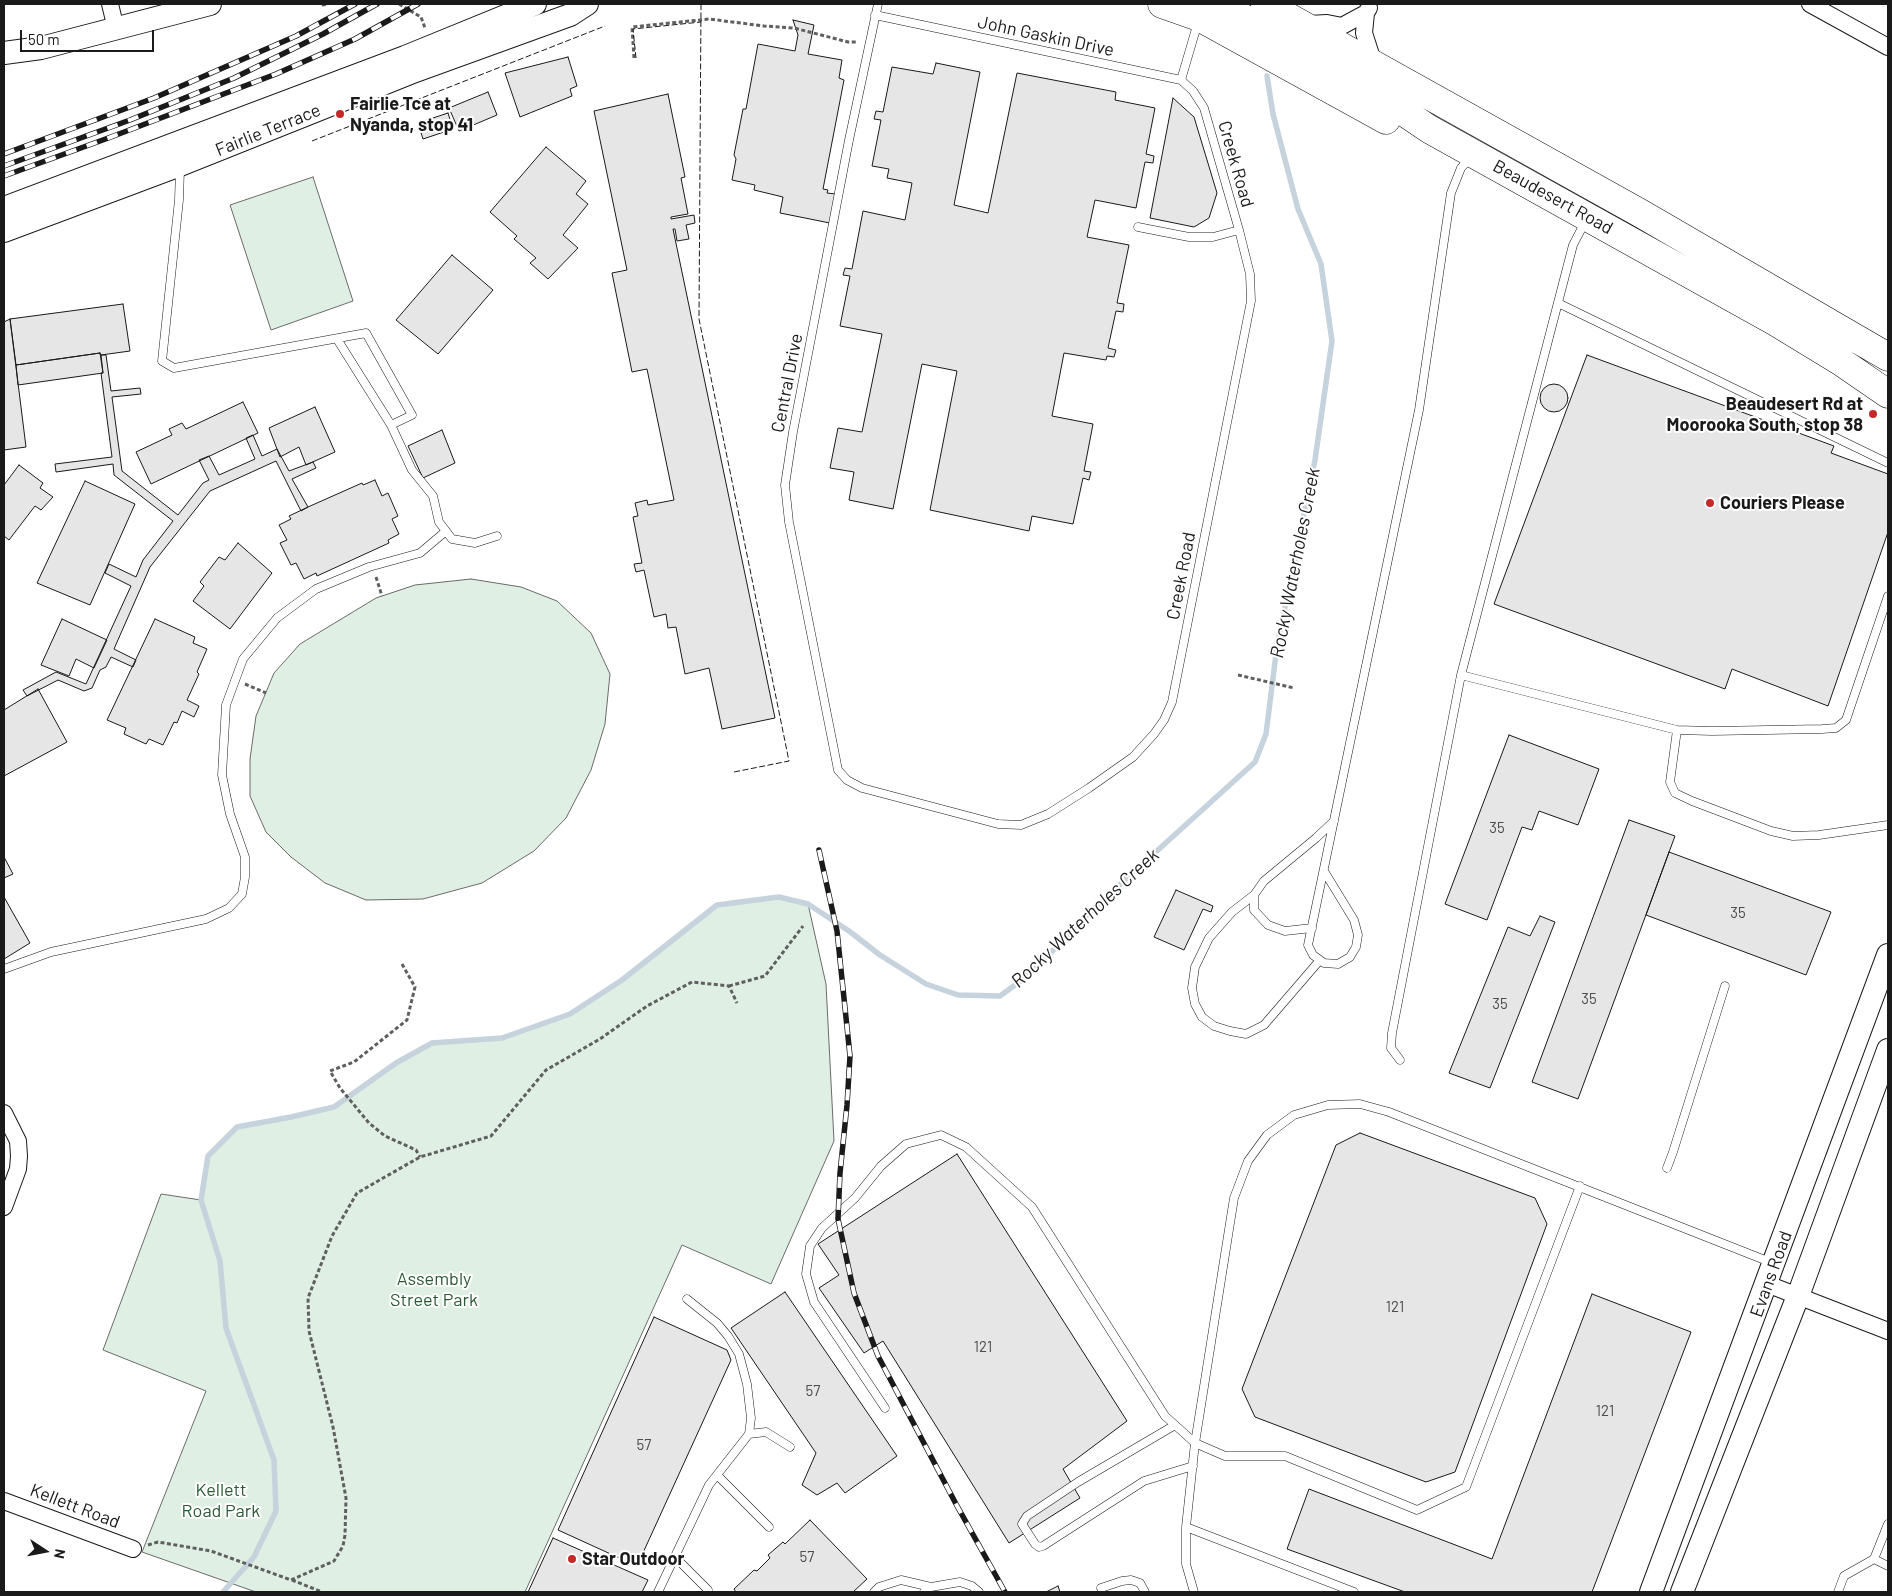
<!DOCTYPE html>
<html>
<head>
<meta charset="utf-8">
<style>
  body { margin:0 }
  #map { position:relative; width:1892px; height:1596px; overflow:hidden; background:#fff; font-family:Barlow,sans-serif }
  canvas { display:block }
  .frame { position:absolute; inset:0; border:5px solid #1a1a1a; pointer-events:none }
  .north { position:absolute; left:20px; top:1526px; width:50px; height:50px; -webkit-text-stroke:4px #fff; paint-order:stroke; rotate:101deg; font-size:14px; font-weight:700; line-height:20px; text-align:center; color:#1a1a1a }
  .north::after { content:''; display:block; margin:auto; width:18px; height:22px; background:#1a1a1a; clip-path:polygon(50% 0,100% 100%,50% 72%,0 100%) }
  .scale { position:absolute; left:20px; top:30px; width:134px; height:22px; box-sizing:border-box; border:2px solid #1a1a1a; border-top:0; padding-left:6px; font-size:15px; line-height:18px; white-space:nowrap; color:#1a1a1a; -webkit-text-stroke:4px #fff; paint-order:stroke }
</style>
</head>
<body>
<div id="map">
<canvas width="1892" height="1596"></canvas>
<div class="frame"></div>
<div class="north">N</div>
<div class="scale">50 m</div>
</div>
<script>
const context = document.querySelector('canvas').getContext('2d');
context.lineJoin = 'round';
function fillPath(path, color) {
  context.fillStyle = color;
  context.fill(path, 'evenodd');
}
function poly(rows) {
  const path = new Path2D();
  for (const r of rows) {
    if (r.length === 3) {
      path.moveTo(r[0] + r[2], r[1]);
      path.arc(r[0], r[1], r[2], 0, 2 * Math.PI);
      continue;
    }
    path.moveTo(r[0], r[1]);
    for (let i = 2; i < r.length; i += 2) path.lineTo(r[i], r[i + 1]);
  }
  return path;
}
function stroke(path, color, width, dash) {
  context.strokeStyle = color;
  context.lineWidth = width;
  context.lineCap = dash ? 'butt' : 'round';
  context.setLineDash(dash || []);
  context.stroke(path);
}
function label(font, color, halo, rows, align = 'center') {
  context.font = font + ' Barlow,sans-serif';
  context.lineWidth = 4;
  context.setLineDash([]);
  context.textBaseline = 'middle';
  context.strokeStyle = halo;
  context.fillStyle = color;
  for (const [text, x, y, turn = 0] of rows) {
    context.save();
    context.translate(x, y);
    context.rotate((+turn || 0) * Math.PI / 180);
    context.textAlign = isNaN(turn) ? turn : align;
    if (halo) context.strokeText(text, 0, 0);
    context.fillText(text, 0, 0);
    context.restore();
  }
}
const green = poly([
  [313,177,353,301,271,330,230,205,313,177],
  [471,579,521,587,557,601,591,633,610,674,605,724,591,770,566,818,534,851,482,883,423,899,366,900,325,883,291,857,266,832,250,796,250,759,256,716,274,673,300,644,376,598,415,585,471,579],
  [779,897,808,904,826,984,834,1141,771,1284,682,1245,525,1592,256,1592,142,1552,206,1391,103,1350,161,1194,201,1200,208,1156,237,1127,291,1117,334,1106,396,1063,432,1043,502,1038,570,1014,622,980,717,905,779,897]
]);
fillPath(green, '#e0efe3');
stroke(green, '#6a6a6a', 1);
stroke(poly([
  [223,1592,254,1557,276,1511,274,1460,226,1328,220,1261,201,1200,208,1156,237,1127,291,1117,334,1107,396,1063,432,1043,502,1038,570,1014,622,980,717,905,779,897,808,904,849,931,880,955,926,984,958,995,1000,996,1030,974,1094,908,1255,762,1266,734,1277,646,1315,460,1332,341,1321,264,1298,209,1273,114,1267,76]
]), '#c6d2dc', 5.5);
const building = poly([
  [793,20,814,25,808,54,842,60,839,78,844,80,823,189,828,190,827,193,836,194,830,223,780,213,783,197,754,190,755,185,732,180,736,159,734,155,743,109,746,109,758,44,795,51,798,35,793,20],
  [568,57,577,86,570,89,572,96,520,117,505,73,568,57],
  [936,63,980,72,954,205,988,213,1017,73,1116,92,1115,100,1155,108,1146,154,1154,156,1153,163,1145,162,1136,208,1095,200,1087,237,1129,245,1117,303,1124,304,1123,312,1116,311,1108,348,1116,350,1114,357,1107,356,1106,360,1064,353,1052,416,1093,424,1084,471,1091,472,1089,480,1083,478,1073,524,1032,516,1029,531,930,510,957,371,922,364,893,509,849,500,854,472,830,468,838,428,862,432,882,334,840,326,850,276,843,275,845,268,852,269,863,211,905,220,912,183,887,178,889,169,872,166,881,120,874,119,876,111,883,112,892,67,933,74,936,63],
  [488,92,497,115,459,131,449,108,488,92],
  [668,94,685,177,681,178,688,214,671,217,671,219,694,215,695,223,686,225,689,239,677,241,675,229,673,229,775,718,722,729,709,668,685,674,676,627,668,628,666,614,654,617,644,570,636,572,634,564,642,563,633,517,638,516,635,503,647,500,648,505,674,500,647,369,632,372,612,273,627,270,594,111,668,94],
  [1173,98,1194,117,1217,193,1209,218,1194,227,1150,218,1173,98],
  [448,113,453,129,423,139,418,123,448,113],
  [546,147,586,181,576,194,588,204,563,235,578,248,548,279,530,263,536,258,514,239,517,236,490,212,546,147],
  [452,255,493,290,438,354,396,320,452,255],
  [123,304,130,351,101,355,100,353,16,365,10,319,123,304],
  [10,319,26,447,4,450,4,322,10,319],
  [100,353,103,373,18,385,16,365,100,353],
  [101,355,106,355,111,391,140,388,141,394,112,397,122,471,178,515,203,483,209,480,199,460,209,456,219,475,255,459,246,438,253,435,262,456,277,449,289,471,313,462,316,468,292,479,308,507,301,511,276,461,210,491,150,567,114,649,136,660,133,667,111,657,106,667,100,670,92,688,84,691,58,680,27,696,23,690,56,672,86,684,131,586,105,573,109,564,136,577,143,560,173,521,114,475,113,464,56,472,55,464,112,457,101,373,103,373,101,355],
  [1587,355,1834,446,1831,453,1888,474,1888,532,1828,706,1732,669,1725,689,1494,604,1587,355],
  [1554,398,14],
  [243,402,258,433,151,484,136,452,172,435,169,429,182,423,186,429,243,402],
  [315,407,335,452,306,465,299,447,280,457,269,428,315,407],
  [442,430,455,463,423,478,408,446,442,430],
  [19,465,43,483,40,488,53,497,41,510,35,506,9,540,4,536,4,485,19,465],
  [375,480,382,496,388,493,398,516,392,519,399,534,388,540,389,543,317,576,316,573,304,579,296,563,291,565,280,543,287,540,279,525,291,519,289,516,308,507,362,483,363,485,375,480],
  [85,481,135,504,90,605,37,583,85,481],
  [238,543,272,573,230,629,193,601,204,586,200,582,219,557,225,560,238,543],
  [62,619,107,640,94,668,76,659,69,676,41,665,62,619],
  [155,619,195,637,193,643,207,649,197,672,199,674,187,700,199,706,194,717,182,711,177,723,174,722,163,745,149,739,146,744,124,734,126,728,107,720,155,619],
  [38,689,67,742,4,776,4,710,38,689],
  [1509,735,1599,769,1578,825,1539,811,1532,830,1522,827,1487,920,1445,904,1509,735],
  [1629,820,1675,836,1578,1099,1532,1082,1629,820],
  [1669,852,1831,912,1806,975,1646,915,1669,852],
  [4,857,13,874,4,878,4,857],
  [1176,890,1213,906,1211,912,1203,909,1184,950,1154,937,1176,890],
  [4,897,30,943,4,959,4,897],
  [1540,916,1555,922,1490,1088,1449,1073,1508,927,1530,936,1540,916],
  [1360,1133,1535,1198,1547,1224,1455,1472,1426,1482,1255,1417,1242,1389,1336,1145,1360,1133],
  [957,1154,1127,1421,1063,1469,1080,1498,1009,1543,883,1341,864,1353,819,1288,839,1275,818,1244,957,1154],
  [785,1292,897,1456,845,1493,837,1483,817,1495,802,1485,816,1453,731,1328,785,1292],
  [1592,1294,1691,1332,1592,1592,1405,1592,1287,1549,1309,1489,1492,1559,1592,1294],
  [654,1317,727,1350,731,1360,637,1566,558,1530,654,1317],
  [810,1520,867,1579,853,1592,736,1592,734,1589,754,1570,757,1571,770,1558,768,1555,783,1542,785,1544,810,1520],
  [553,1538,648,1580,642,1592,528,1592,553,1538],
  [1058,1586,1060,1592,1046,1592,1058,1586]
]);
fillPath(building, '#e6e6e6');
stroke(building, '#1a1a1a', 1);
const lane = poly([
  [878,4,849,140,793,432,785,485,789,522,838,770,847,780,862,788,998,824,1021,825,1048,814,1089,788,1133,757,1154,734,1164,720,1172,702,1251,301,1250,274,1239,230,1204,108,1193,91,1181,80],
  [875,15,1181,80],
  [1181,80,1198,22],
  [180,169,179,200,162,361,174,368,366,333,412,415,391,425,337,339],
  [1585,222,1573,245,1461,675,1677,730,1712,731,1822,729,1836,728,1846,720,1888,596],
  [1138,227,1189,237,1213,237,1239,230],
  [1558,303,1888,463],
  [391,425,412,470,433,496,439,522,452,539,475,543,497,536],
  [1677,730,1670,782,1675,793,1692,801,1771,831,1793,836,1819,835,1888,825],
  [1324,871,1354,920,1358,935,1356,947,1350,957,1338,964,1324,963,1313,955,1308,945,1334,820,1419,410,1451,193,1461,168,1471,157],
  [1254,895,1232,912,1209,938,1195,967,1192,988,1195,1004,1202,1017,1214,1026,1230,1031,1246,1034,1264,1025,1320,960],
  [1312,928,1285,931,1268,925,1254,910,1254,895,1264,881,1316,838,1334,821],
  [4,969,51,952,206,919,229,908,242,894,245,877,245,857,230,814,222,775,226,705,243,659,277,618,316,589,369,567,420,553,446,531],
  [1400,1060,1391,1048,1392,1033,1461,675],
  [1667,1168,1673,1152,1725,986],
  [687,1299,717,1323,728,1336,739,1354,747,1384,751,1418,749,1434],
  [885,1408,814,1302,806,1274,810,1246,822,1228,855,1198,881,1166,906,1144,941,1135,966,1147,1032,1207,1165,1416,1195,1443,1225,1456,1285,1456,1417,1510,1466,1487,1580,1186],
  [1175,1425,1078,1482,1027,1516,1022,1524,1035,1544,1039,1547,1043,1546,1144,1481,1193,1466],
  [717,1475,769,1527],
  [1186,1527,1354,1592],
  [675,1557,708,1590],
  [1874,1559,1888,1566],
  [1101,1588,1122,1581,1131,1580,1140,1583,1145,1592],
  [658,1592,709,1485,749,1434,766,1432,790,1447],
  [874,1592,879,1587,901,1580,931,1587],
  [924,1592,931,1587,960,1582,972,1586,979,1592],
  [1194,1592,1186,1564,1186,1527,1195,1443,1234,1198,1248,1161,1267,1135,1294,1115,1328,1105,1360,1104,1389,1112,1770,1262],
  [1838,1592,1844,1576,1874,1559,1888,1524]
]);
const street = poly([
  [110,4,116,29],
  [1810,4,1888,47],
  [1369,8,1366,13,1364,33,1374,64],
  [1308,24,1327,23,1342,26,1366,13],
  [4,1113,18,1141,19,1156,18,1169,4,1207],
  [1767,1284,1888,1331],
  [4,1501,133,1549]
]);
const secondary = poly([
  [4,53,41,48,210,4],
  [4,208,405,57,535,4],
  [4,231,180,165,410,73,570,15,587,4],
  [1651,1592,1888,955],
  [1682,1592,1798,1296,1888,1050]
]);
const highway = poly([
  [1162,4,1199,17,1386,120],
  [1216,4,1290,42,1389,102,1429,129,1776,322,1840,361,1888,394],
  [1265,4,1640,213,1888,357]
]);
stroke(lane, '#1a1a1a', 9);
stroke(street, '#1a1a1a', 18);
stroke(secondary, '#1a1a1a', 24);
stroke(highway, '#1a1a1a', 29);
stroke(poly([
  [323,4,323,5,327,4],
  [399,4,421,17,425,28],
  [634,58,632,27,709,19,764,26,794,28,848,42,857,42],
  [376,577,382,596],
  [1238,675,1294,688],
  [245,684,266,693],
  [402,964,415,987,407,1020,354,1062,330,1071,340,1088,369,1123,385,1136,416,1150,420,1157],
  [729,986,765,976,803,926],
  [148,1545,158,1542,211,1551,291,1580,334,1561,343,1546,345,1535,346,1498,333,1427,309,1331,308,1298,332,1236,357,1193,420,1157,491,1136,546,1070,600,1039,647,1006,692,982,729,986,737,1003],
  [292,1580,322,1592]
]), '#5f5f5f', 3, [4, 2.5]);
stroke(lane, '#fff', 8);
stroke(street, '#fff', 16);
stroke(secondary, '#fff', 22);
stroke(highway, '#fff', 28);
const rail = poly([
  [4,154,154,98,296,36,355,4],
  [4,166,130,120,234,78,323,34,377,4],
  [4,176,111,137,276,74,355,39,418,4],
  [819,850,837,931,850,1056,847,1105,840,1173,838,1219,854,1293,878,1356,956,1504,1005,1592]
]);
stroke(rail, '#1a1a1a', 5.5);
stroke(rail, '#fff', 4, [11]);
stroke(poly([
  [701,4,699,319,789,761,734,772],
  [636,58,633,29,701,22],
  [312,141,605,26]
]), '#1a1a1a', 1, [6, 2.5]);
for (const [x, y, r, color] of [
  [340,114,5,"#c62828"],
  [1873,414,5,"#c62828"],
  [1710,503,5,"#c62828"],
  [572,1559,5,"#c62828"]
]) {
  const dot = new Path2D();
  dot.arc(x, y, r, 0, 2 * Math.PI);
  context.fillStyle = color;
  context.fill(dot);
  stroke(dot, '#fff', 2);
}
label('15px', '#4d4d4d', null, [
  ["35",1497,828],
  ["35",1738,913],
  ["35",1589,999],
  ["35",1500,1004],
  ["121",1395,1307],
  ["121",983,1347],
  ["57",813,1391],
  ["121",1605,1411],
  ["57",644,1445],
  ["57",807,1557]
]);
label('18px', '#1a1a1a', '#fff', [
  ["John Gaskin Drive",1046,36,12],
  ["Fairlie Terrace",268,130,-22],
  ["Creek Road",1236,164,74],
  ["Beaudesert Road",1553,197,29],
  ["Central Drive",787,383,-79],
  ["Creek Road",1181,576,-79],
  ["Evans Road",1771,1274,-70],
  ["Kellett Road",75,1506,21]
]);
label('bold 18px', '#1a1a1a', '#fff', [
  ["Fairlie Tce at",350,104],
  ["Nyanda, stop 41",350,125],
  ["Beaudesert Rd at",1863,404,"right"],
  ["Moorooka South, stop 38",1863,425,"right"],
  ["Couriers Please",1720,503],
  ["Star Outdoor",582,1559]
], 'left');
label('18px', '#2b5a34', '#fff', [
  ["Assembly",434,1279],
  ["Street Park",434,1300],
  ["Kellett",221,1490],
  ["Road Park",221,1511]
]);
label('italic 19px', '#1a1a1a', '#fff', [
  ["Rocky Waterholes Creek",1295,563,-79],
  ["Rocky Waterholes Creek",1085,918,-43]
]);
</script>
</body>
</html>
